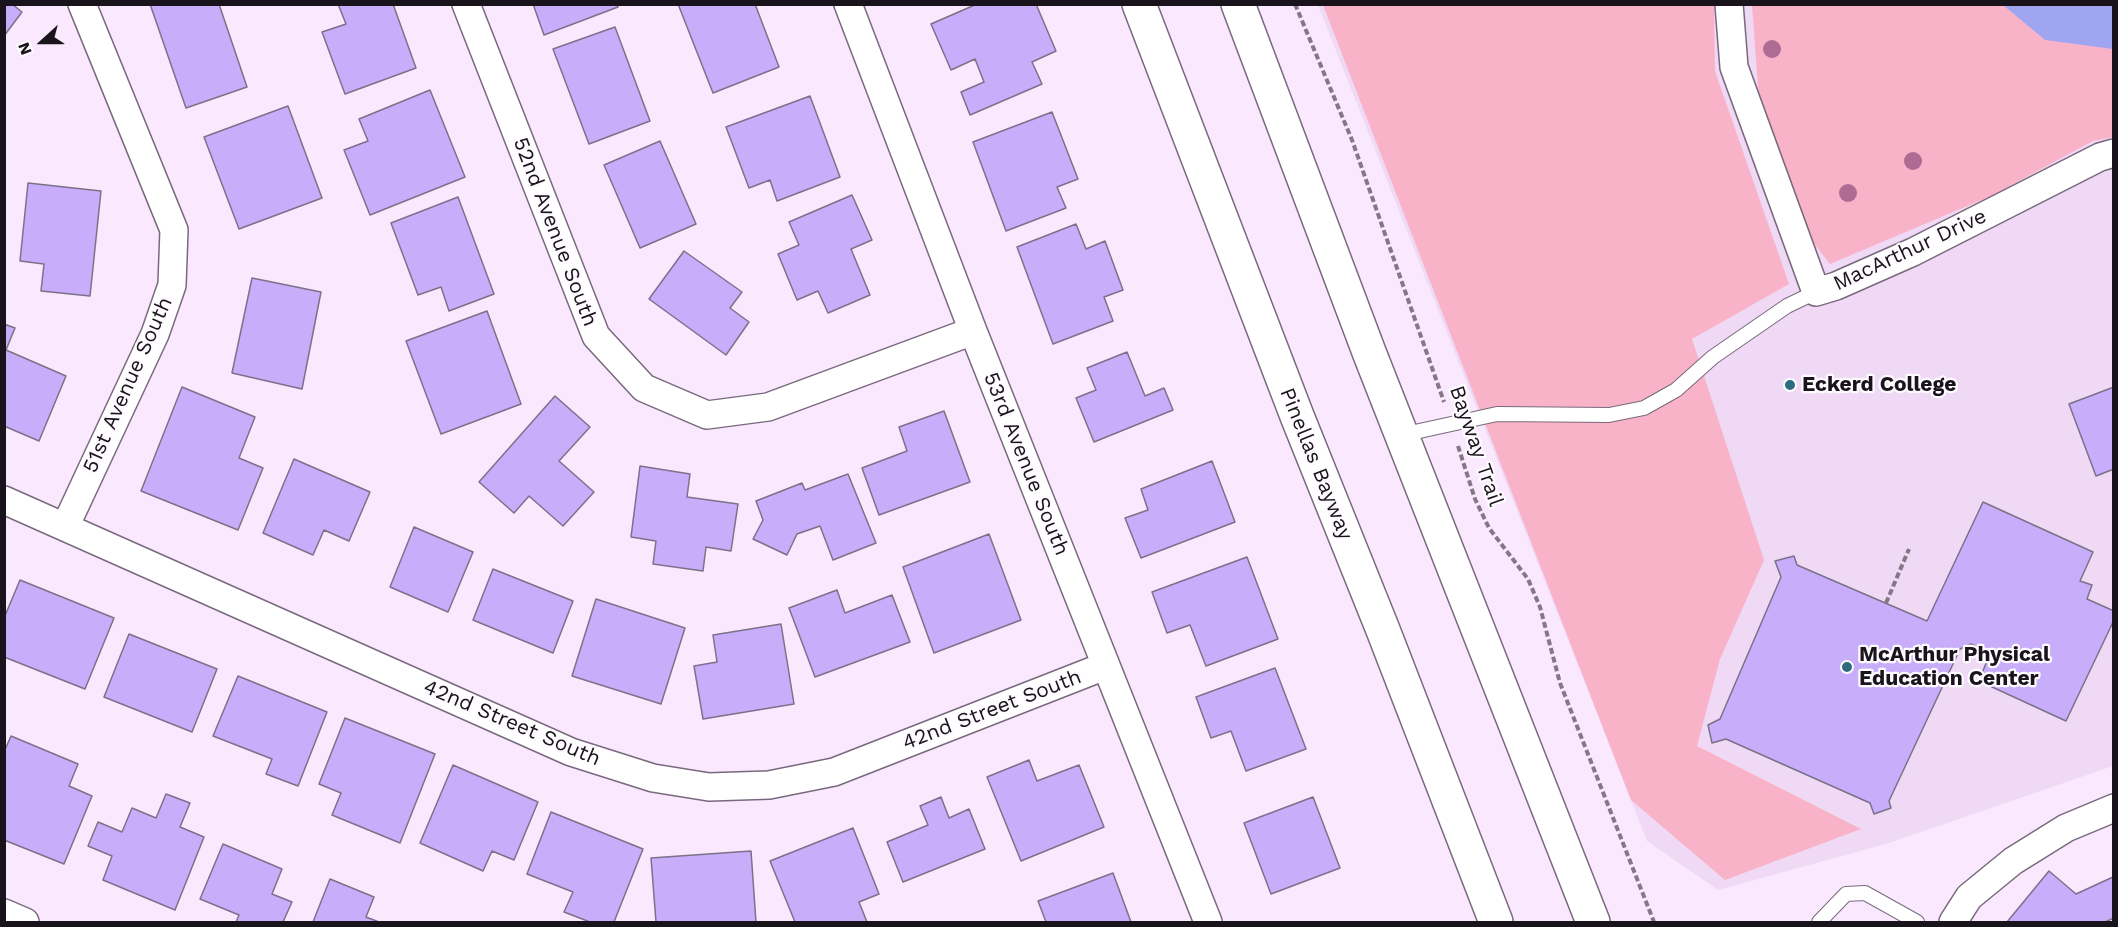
<!DOCTYPE html>
<html>
<head>
<meta charset="utf-8">
<style>
  body { margin:0 }
  #map { position:relative; width:2118px; height:927px; overflow:hidden; background:#fae8fe; font-family:"Work Sans",sans-serif }
  canvas { display:block }
  .frame { position:absolute; inset:0; border:6px solid #19131b; pointer-events:none }
  .north { position:absolute; left:12px; top:12px; width:60px; height:60px; -webkit-text-stroke:4px #fefbff; paint-order:stroke; rotate:249deg; font-size:16px; font-weight:700; line-height:24px; text-align:center; color:#19131b }
  .north::after { content:''; display:block; margin:auto; width:21px; height:27px; background:#19131b; clip-path:polygon(50% 0,100% 100%,50% 72%,0 100%) }
</style>
</head>
<body>
<div id="map">
<canvas width="2118" height="927"></canvas>
<div class="frame"></div>
<div class="north">N</div>
</div>
<script>
const context = document.querySelector('canvas').getContext('2d');
context.lineJoin = 'round';
function fillPath(path, color) {
  context.fillStyle = color;
  context.fill(path, 'evenodd');
}
function poly(rows) {
  const path = new Path2D();
  for (const r of rows) {
    path.moveTo(r[0], r[1]);
    for (let i = 2; i < r.length; i += 2) path.lineTo(r[i], r[i + 1]);
  }
  return path;
}
function stroke(path, color, width, dash) {
  context.strokeStyle = color;
  context.lineWidth = width;
  context.lineCap = dash ? 'butt' : 'round';
  context.setLineDash(dash || []);
  context.stroke(path);
}
function label(font, color, halo, rows, align = 'center') {
  context.font = font + ' "Work Sans",sans-serif';
  context.lineWidth = 4.5;
  context.setLineDash([]);
  context.textBaseline = 'middle';
  context.strokeStyle = halo;
  context.fillStyle = color;
  for (const [text, x, y, turn = 0] of rows) {
    context.save();
    context.translate(x, y);
    context.rotate((+turn || 0) * Math.PI / 180);
    context.textAlign = isNaN(turn) ? turn : align;
    if (halo) context.strokeText(text, 0, 0);
    context.fillText(text, 0, 0);
    context.restore();
  }
}
fillPath(poly([
  [1318,5,2113,5,2113,766,1889,843,1718,890,1647,841]
]), '#efd9f5');
fillPath(poly([
  [1323,5,1714,5,1715,71,1789,284,1692,339,1764,560,1720,659,1697,746,1861,829,1725,880,1631,800],
  [1752,5,2113,5,2113,137,2093,141,1991,196,1830,264,1801,227,1773,151,1758,87]
]), '#f9b3c9');
fillPath(poly([
  [2003,5,2113,5,2113,49,2045,40]
]), '#a0a5f2');
const building = poly([
  [4,4,12,4,22,12,4,36,4,4],
  [150,4,219,4,247,87,186,108,150,4],
  [338,4,393,4,416,68,345,94,322,32,346,24,338,4],
  [533,4,617,4,618,7,544,35,533,4],
  [678,4,755,4,779,67,713,93,678,4],
  [977,4,1036,4,1056,51,1032,62,1042,84,970,115,961,92,984,82,975,59,951,70,931,24,977,4],
  [615,27,650,121,589,144,553,49,615,27],
  [430,90,465,177,370,215,344,150,368,141,359,119,430,90],
  [810,96,840,177,777,201,770,180,749,188,726,127,810,96],
  [288,106,322,198,239,229,204,137,288,106],
  [1052,112,1078,179,1057,187,1066,208,1006,231,973,142,1052,112],
  [660,141,696,224,640,248,604,165,660,141],
  [28,183,101,191,90,296,41,291,44,264,20,261,28,183],
  [852,195,872,240,851,249,870,295,828,313,818,291,797,300,778,254,799,245,789,222,852,195],
  [458,197,494,294,449,311,441,287,418,295,391,223,458,197],
  [1076,224,1086,249,1105,241,1123,290,1104,297,1113,321,1053,344,1017,247,1076,224],
  [684,251,742,292,730,308,749,322,726,355,649,299,684,251],
  [252,278,321,292,302,389,232,373,252,278],
  [487,311,521,404,441,434,406,341,487,311],
  [4,324,15,328,6,350,66,376,39,441,4,426,4,324],
  [1127,352,1145,396,1164,388,1173,410,1094,442,1076,398,1096,390,1087,368,1127,352],
  [182,387,255,417,239,458,263,468,238,530,141,491,182,387],
  [2114,387,2114,469,2096,476,2069,404,2114,387],
  [555,396,590,427,559,461,594,492,563,526,529,496,514,513,479,482,555,396],
  [944,411,970,482,879,515,862,468,907,451,899,427,944,411],
  [294,459,370,492,349,541,324,530,313,555,263,533,294,459],
  [1212,461,1235,522,1141,558,1125,518,1148,510,1141,489,1212,461],
  [640,466,690,474,687,497,738,504,731,551,706,547,703,571,653,564,656,541,631,537,640,466],
  [848,474,876,543,833,560,820,526,797,534,787,555,753,539,763,520,756,501,802,483,805,490,848,474],
  [1983,502,2093,552,2080,581,2092,585,2087,599,2114,611,2114,620,2066,721,1979,681,1990,653,1971,644,1960,649,1889,801,1891,808,1874,814,1870,803,1726,739,1712,743,1708,725,1720,719,1781,577,1775,561,1794,556,1797,565,1927,621,1983,502],
  [414,527,473,552,448,612,390,587,414,527],
  [989,534,1021,620,934,653,903,567,989,534],
  [1247,557,1278,639,1206,666,1190,625,1167,633,1152,592,1247,557],
  [493,569,573,601,553,653,473,620,493,569],
  [20,580,114,618,85,689,4,657,4,618,20,580],
  [837,590,845,613,892,595,910,642,815,677,789,608,837,590],
  [596,599,685,628,661,704,572,676,596,599],
  [781,624,794,704,703,719,694,666,717,662,713,635,781,624],
  [129,634,217,669,192,732,104,697,129,634],
  [1275,668,1306,749,1246,771,1231,731,1211,738,1196,697,1275,668],
  [238,676,327,712,298,786,266,774,272,759,213,736,238,676],
  [345,718,435,754,400,843,332,815,341,793,319,784,345,718],
  [11,736,78,764,69,786,92,796,64,864,4,840,4,752,11,736],
  [1029,760,1037,781,1079,765,1104,827,1021,861,987,777,1029,760],
  [453,765,538,802,514,860,492,851,483,871,420,843,453,765],
  [166,794,190,803,180,827,204,837,175,910,103,880,112,856,88,846,98,822,122,832,132,808,156,818,166,794],
  [941,797,949,818,969,809,985,849,903,882,887,842,928,825,920,806,941,797],
  [1313,797,1340,868,1271,894,1244,823,1313,797],
  [551,812,643,849,614,922,590,922,564,912,573,892,527,874,551,812],
  [853,828,879,894,859,902,867,922,795,922,770,861,853,828],
  [223,844,282,869,272,894,292,902,283,922,236,922,239,915,200,899,223,844],
  [751,851,756,922,656,922,651,858,751,851],
  [2049,871,2076,894,2113,877,2114,918,2105,922,2007,922,2049,871],
  [1113,873,1131,922,1046,922,1038,901,1113,873],
  [330,879,374,897,366,917,379,922,313,922,330,879]
]);
fillPath(building, '#c8adfb');
stroke(building, '#7a7289', 1.5);
const lane = poly([
  [1401,435,1497,414,1609,415,1644,408,1676,390,1713,357,1787,306,1816,292],
  [1819,922,1846,894,1865,893,1917,922]
]);
const street = poly([
  [466,4,596,336,644,388,707,415,768,407,973,331],
  [848,4,973,331,1208,922],
  [1729,4,1734,67,1816,292,1836,286,1913,252,2100,157,2114,153],
  [4,500,571,752,653,778,709,787,769,785,834,772,1105,666],
  [65,527,155,334,172,285,174,230,82,4],
  [4,913,25,922],
  [1953,922,1969,897,2013,861,2066,828,2114,808]
]);
const primary = poly([
  [1139,4,1297,416,1383,630,1496,922],
  [1238,4,1369,352,1593,922]
]);
stroke(lane, '#79697d', 16);
stroke(street, '#79697d', 30);
stroke(primary, '#79697d', 36);
stroke(poly([
  [1295,4,1352,140,1444,402],
  [1458,446,1475,499,1489,528,1528,579,1540,607,1560,683,1654,922],
  [1886,603,1909,549]
]), '#847887', 4, [6, 3]);
stroke(lane, '#fff', 14);
stroke(street, '#fff', 27);
stroke(primary, '#fff', 33);
context.fillStyle = '#ae6b93';
for (const [x, y] of [
  [1772,49],
  [1913,161],
  [1848,193]
]) {
  context.beginPath();
  context.arc(x, y, 9, 0, 2 * Math.PI);
  context.fill();
}
for (const [x, y, r, color] of [
  [1790,385,6,"#2c6b80"],
  [1847,667,6,"#2c6b80"]
]) {
  const dot = new Path2D();
  dot.arc(x, y, r, 0, 2 * Math.PI);
  context.fillStyle = color;
  context.fill(dot);
  stroke(dot, '#fefbff', 2);
}
label('21px', '#19131b', '#fefbff', [
  ["52nd Avenue South",555,232,69],
  ["MacArthur Drive",1910,250,-25],
  ["51st Avenue South",128,385,-66],
  ["Bayway Trail",1476,446,71],
  ["53rd Avenue South",1026,464,68],
  ["Pinellas Bayway",1316,464,68],
  ["42nd Street South",992,710,-21],
  ["42nd Street South",512,723,23]
]);
label('bold 21px', '#19131b', '#fefbff', [
  ["Eckerd College",1802,385],
  ["McArthur Physical",1859,655],
  ["Education Center",1859,679]
], 'left');
</script>
</body>
</html>
